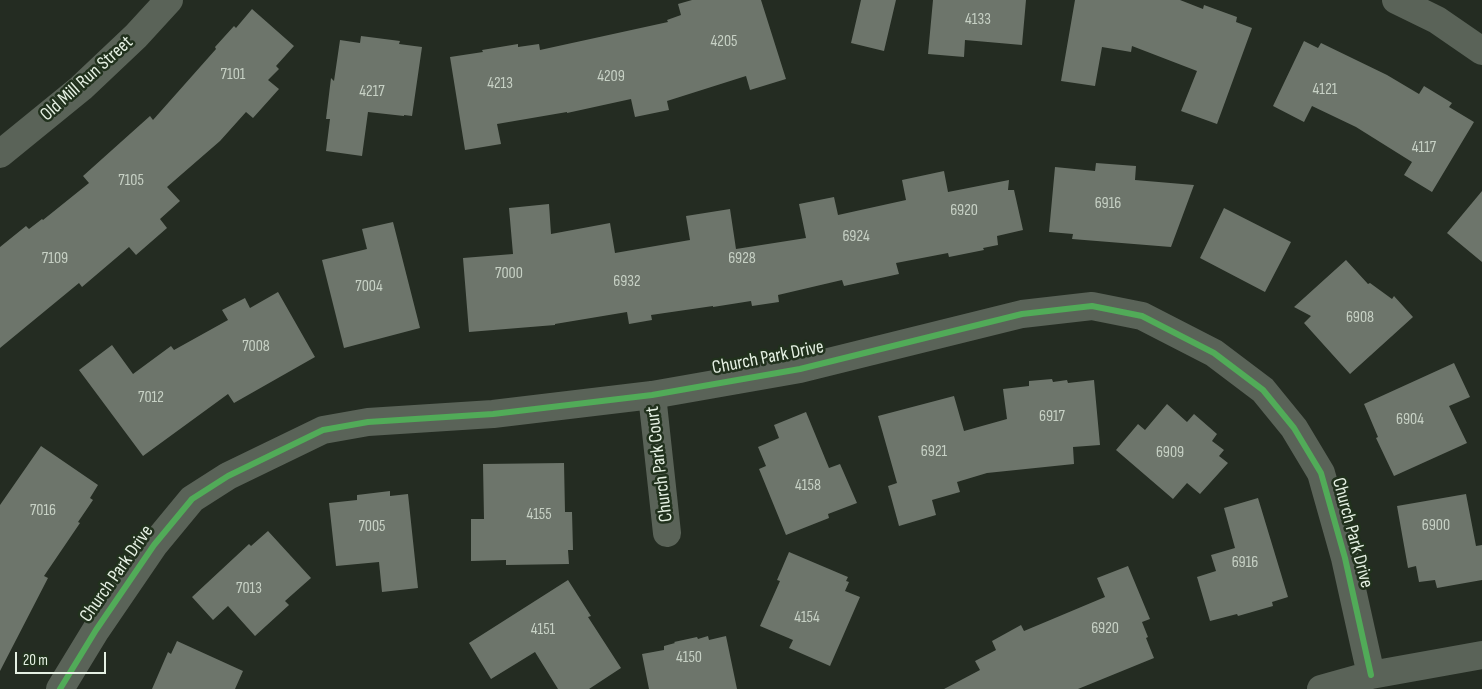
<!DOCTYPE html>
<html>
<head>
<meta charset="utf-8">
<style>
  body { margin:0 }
  #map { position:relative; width:1482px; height:689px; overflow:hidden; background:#242c22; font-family:"Sofia Sans Condensed",sans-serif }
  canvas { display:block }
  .scale { position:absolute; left:15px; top:652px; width:91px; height:22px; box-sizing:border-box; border:2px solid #e5f0e3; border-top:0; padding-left:6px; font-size:15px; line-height:18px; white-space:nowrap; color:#e5f0e3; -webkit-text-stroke:4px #21311d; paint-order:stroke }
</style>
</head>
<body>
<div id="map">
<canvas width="1482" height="689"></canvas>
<div class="scale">20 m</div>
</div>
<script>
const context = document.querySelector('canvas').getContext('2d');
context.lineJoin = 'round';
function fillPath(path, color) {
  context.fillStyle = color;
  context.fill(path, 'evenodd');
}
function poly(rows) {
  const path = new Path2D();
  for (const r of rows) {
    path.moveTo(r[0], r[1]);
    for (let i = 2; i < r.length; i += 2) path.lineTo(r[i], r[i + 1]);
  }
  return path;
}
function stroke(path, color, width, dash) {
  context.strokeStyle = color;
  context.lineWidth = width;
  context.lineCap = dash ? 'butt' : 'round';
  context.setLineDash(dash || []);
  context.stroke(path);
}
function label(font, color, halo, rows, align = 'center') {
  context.font = font + ' "Sofia Sans Condensed",sans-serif';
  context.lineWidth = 5;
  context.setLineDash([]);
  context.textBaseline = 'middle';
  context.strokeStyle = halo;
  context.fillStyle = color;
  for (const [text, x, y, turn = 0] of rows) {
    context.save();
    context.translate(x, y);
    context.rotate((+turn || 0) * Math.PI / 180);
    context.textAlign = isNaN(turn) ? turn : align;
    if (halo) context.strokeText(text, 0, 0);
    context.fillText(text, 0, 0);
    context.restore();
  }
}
fillPath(poly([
  [692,0,761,0,786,79,750,90,746,76,667,101,669,110,635,117,631,99,567,113,567,112,497,124,501,144,465,150,450,57,483,52,482,50,518,44,518,47,539,44,540,50,668,22,667,20,681,15,678,4],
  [861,0,896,0,884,51,851,43],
  [933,0,1026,0,1022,45,965,40,964,57,928,54],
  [1075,0,1180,0,1203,9,1204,5,1237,17,1236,22,1252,28,1217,124,1181,111,1197,71,1132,46,1131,52,1102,47,1095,86,1061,81],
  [252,9,294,46,276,66,279,69,268,80,279,89,253,118,246,112,220,141,167,187,180,201,160,219,167,228,136,255,129,247,82,287,79,283,0,348,0,247,26,226,29,229,42,219,43,220,89,183,83,176,150,116,153,120,216,49,215,47,234,26,236,28],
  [361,36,400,41,399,44,422,47,412,116,404,115,404,116,368,112,362,156,326,151,330,119,326,119,331,78,334,81,340,40,360,43],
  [1304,41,1318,48,1321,43,1387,75,1419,94,1424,86,1452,103,1449,107,1474,122,1432,192,1404,175,1412,162,1356,127,1312,106,1304,122,1273,106],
  [1096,163,1136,166,1135,180,1194,185,1171,247,1072,239,1073,234,1049,232,1055,167,1095,171],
  [944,171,948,192,1009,180,1008,190,1014,190,1023,230,997,236,998,245,983,248,984,250,949,257,948,253,896,263,899,274,844,286,842,280,778,295,779,302,752,306,751,301,713,307,713,306,651,315,652,320,629,324,627,312,555,324,555,325,469,332,463,258,513,254,509,208,549,204,551,234,610,223,615,253,690,240,686,216,730,209,736,249,806,238,799,204,834,197,838,215,906,200,902,180],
  [1482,191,1482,262,1447,233],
  [1224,208,1291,242,1265,292,1200,258],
  [393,222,420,328,344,348,322,260,367,249,362,229],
  [1346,260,1368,284,1370,283,1392,299,1394,296,1413,317,1350,374,1304,323,1311,316,1294,307],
  [278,292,315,357,234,403,228,394,143,456,79,370,112,345,133,374,171,346,174,350,228,320,222,310,245,298,250,308],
  [1454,363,1470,397,1449,406,1467,443,1394,476,1376,438,1378,437,1364,404],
  [1052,379,1053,382,1067,380,1068,383,1094,380,1100,445,1073,447,1074,464,987,473,957,482,960,492,932,500,936,515,899,526,888,486,897,483,878,416,954,396,964,431,1007,419,1003,389,1029,386,1029,381],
  [1167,404,1187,422,1194,414,1217,434,1212,441,1224,450,1219,456,1228,463,1200,494,1187,483,1173,499,1116,450,1138,424,1145,430],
  [806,412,829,468,840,464,857,503,828,514,829,518,786,535,759,469,766,466,758,447,779,438,774,425],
  [41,446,98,485,90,498,93,500,78,522,80,523,44,576,48,578,0,671,0,505],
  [564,463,565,512,572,512,573,550,568,550,569,564,506,565,506,560,471,561,471,519,484,519,483,464],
  [390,491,390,496,408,494,418,588,382,592,379,562,336,566,329,503,357,500,357,495],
  [1466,494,1476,546,1482,545,1482,580,1437,588,1435,580,1419,582,1416,566,1408,568,1397,506],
  [1258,498,1288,597,1272,602,1273,606,1238,616,1237,614,1210,621,1197,577,1216,571,1211,555,1235,548,1224,508],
  [268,531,311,578,285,601,289,605,255,636,228,606,213,620,192,597,249,544,251,546],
  [789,552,848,577,846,581,849,582,845,591,860,597,830,666,789,648,793,640,760,626,780,581,777,580],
  [1128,566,1150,619,1142,622,1148,637,1146,638,1154,658,1078,689,944,689,980,670,975,661,996,650,992,641,1021,625,1024,631,1105,597,1097,578],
  [568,580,591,616,588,617,621,668,589,689,558,689,535,652,491,679,469,643],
  [708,636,709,640,726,636,737,689,649,689,642,654,664,650,664,646,675,643,674,642,697,637,698,639],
  [177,641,243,671,235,689,152,689,168,652,171,654]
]), '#6d756b');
stroke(poly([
  [1396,0,1437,20,1482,51],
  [0,154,81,88,136,36,169,0],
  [652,395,667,533],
  [60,689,96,630,154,545,192,499,228,476,323,430,368,422,493,414,652,395,800,369,1022,314,1092,306,1142,316,1214,353,1263,390,1294,428,1321,473,1345,558,1371,675],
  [1321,689,1371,675,1482,655]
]), '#5a6358', 28);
stroke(poly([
  [60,689,96,630,154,545,192,499,228,476,323,430,368,422,493,414,652,395,800,369,1022,314,1092,306,1142,316,1214,353,1263,390,1294,428,1321,473,1345,558,1371,675]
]), '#51ab58', 6);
label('16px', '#c7d1c5', null, [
  ["4133",978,20],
  ["4205",724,42],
  ["7101",233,75],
  ["4209",611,77],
  ["4213",500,84],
  ["4121",1325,90],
  ["4217",372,92],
  ["4117",1424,148],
  ["7105",131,181],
  ["6916",1108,204],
  ["6920",964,211],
  ["6924",856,237],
  ["7109",55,259],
  ["6928",742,259],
  ["7000",509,274],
  ["6932",627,282],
  ["7004",369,287],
  ["6908",1360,318],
  ["7008",256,347],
  ["7012",151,398],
  ["6917",1052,417],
  ["6904",1410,420],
  ["6921",934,452],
  ["6909",1170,453],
  ["4158",808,486],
  ["7016",43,511],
  ["4155",539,515],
  ["6900",1436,526],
  ["7005",372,527],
  ["6916",1245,563],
  ["7013",249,589],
  ["4154",807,618],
  ["6920",1105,629],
  ["4151",543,630],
  ["4150",689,658]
]);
label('19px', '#e5f0e3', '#21311d', [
  ["Old Mill Run Street",87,79,-42],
  ["Church Park Drive",768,358,-11],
  ["Church Park Court",660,464,-97],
  ["Church Park Drive",1352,533,75],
  ["Church Park Drive",117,574,-55]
]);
</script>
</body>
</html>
